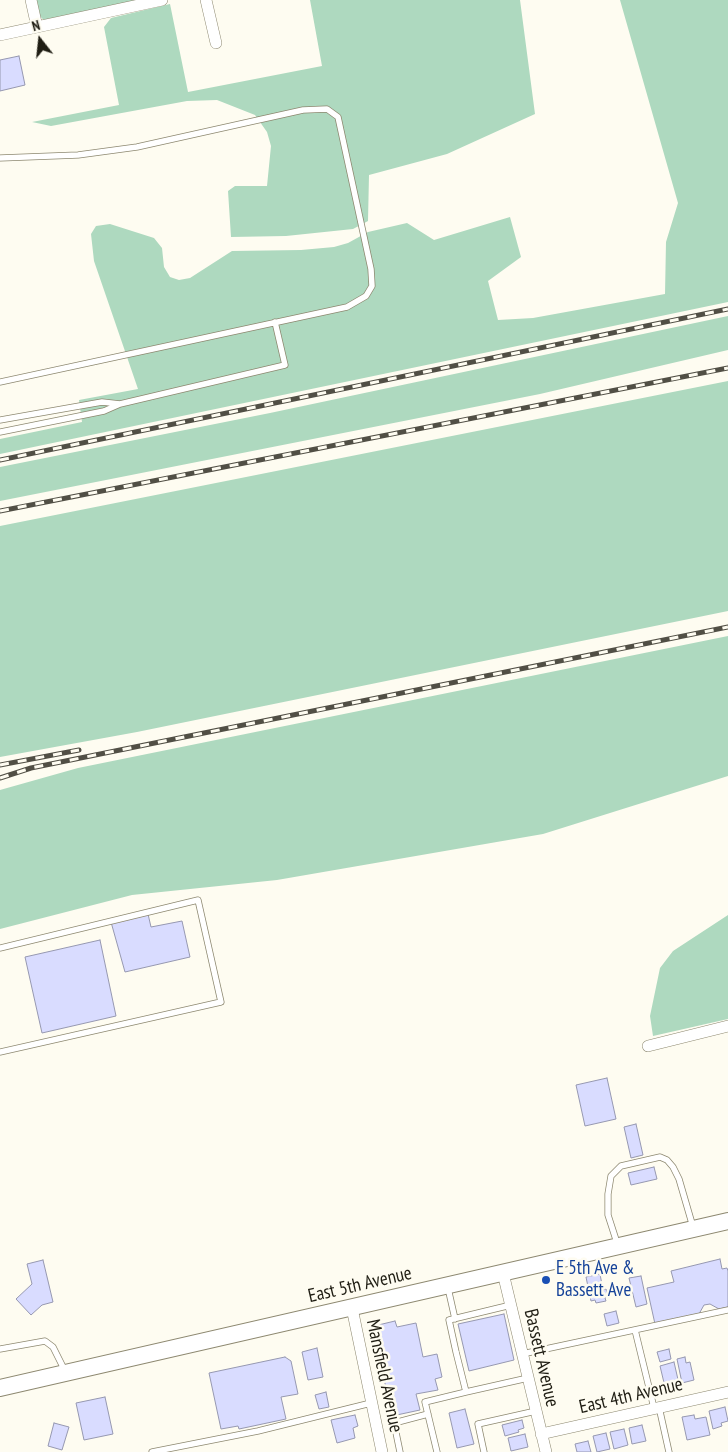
<!DOCTYPE html>
<html>
<head>
<meta charset="utf-8">
<style>
  body { margin:0 }
  #map { position:relative; width:728px; height:1452px; overflow:hidden; background:#fefcf1; font-family:"PT Sans Narrow",sans-serif }
  canvas { display:block }
  .north { position:absolute; left:15px; top:15px; width:50px; height:50px; -webkit-text-stroke:4px #fefcf1; paint-order:stroke; rotate:344deg; font-size:14px; font-weight:700; line-height:20px; text-align:center; color:#1f1d13 }
  .north::after { content:''; display:block; margin:auto; width:18px; height:22px; background:#1f1d13; clip-path:polygon(50% 0,100% 100%,50% 72%,0 100%) }
</style>
</head>
<body>
<div id="map">
<canvas width="728" height="1452"></canvas>
<div class="north">N</div>
</div>
<script>
const context = document.querySelector('canvas').getContext('2d');
context.lineJoin = 'round';
function fillPath(path, color) {
  context.fillStyle = color;
  context.fill(path, 'evenodd');
}
function poly(rows) {
  const path = new Path2D();
  for (const r of rows) {
    path.moveTo(r[0], r[1]);
    for (let i = 2; i < r.length; i += 2) path.lineTo(r[i], r[i + 1]);
  }
  return path;
}
function stroke(path, color, width, dash) {
  context.strokeStyle = color;
  context.lineWidth = width;
  context.lineCap = dash ? 'butt' : 'round';
  context.setLineDash(dash || []);
  context.stroke(path);
}
function label(font, color, halo, rows, align = 'center') {
  context.font = font + ' "PT Sans Narrow",sans-serif';
  context.lineWidth = 5;
  context.setLineDash([]);
  context.textBaseline = 'middle';
  context.strokeStyle = halo;
  context.fillStyle = color;
  for (const [text, x, y, turn = 0] of rows) {
    context.save();
    context.translate(x, y);
    context.rotate((+turn || 0) * Math.PI / 180);
    context.textAlign = isNaN(turn) ? turn : align;
    if (halo) context.strokeText(text, 0, 0);
    context.fillText(text, 0, 0);
    context.restore();
  }
}
fillPath(poly([
  [35,0,141,0,44,20,37,14],
  [310,0,520,0,535,114,447,154,369,175,368,221,353,229,286,236,231,237,228,191,235,186,267,186,271,146,267,132,255,115,217,100,187,101,51,126,32,122,119,105,104,27,111,18,170,4,188,92,322,66],
  [620,0,728,0,728,302,0,454,0,439,82,422,79,400,138,389,94,261,91,234,96,226,110,224,154,238,162,248,164,267,170,277,179,280,190,278,232,251,301,250,334,247,348,243,368,232,407,223,434,240,510,217,521,257,488,281,498,320,533,318,665,294,666,242,678,203],
  [728,316,728,350,540,394,0,501,0,467,270,413],
  [728,381,728,611,137,732,0,757,0,526],
  [728,636,728,776,543,834,277,880,132,895,0,929,0,790,78,768],
  [728,915,728,1019,653,1036,650,1016,660,968,673,951]
]), '#aed9bf');
const building = poly([
  [19,56,25,85,0,91,0,60,19,56],
  [148,914,151,927,182,921,190,957,125,972,111,922,148,914],
  [100,940,116,1016,42,1033,25,957,100,940],
  [607,1078,616,1119,585,1126,576,1085,607,1078],
  [636,1124,643,1155,631,1158,624,1127,636,1124],
  [654,1167,657,1179,631,1185,628,1173,654,1167],
  [720,1259,722,1269,727,1268,728,1271,728,1307,719,1309,710,1304,704,1305,699,1314,655,1324,647,1288,674,1282,671,1271,720,1259],
  [43,1260,53,1302,42,1305,31,1315,16,1299,32,1284,27,1264,43,1260],
  [600,1274,603,1290,606,1289,608,1297,605,1298,606,1301,596,1303,595,1300,591,1301,586,1277,600,1274],
  [641,1276,647,1304,636,1307,629,1278,641,1276],
  [616,1311,619,1323,607,1326,604,1314,616,1311],
  [504,1314,514,1360,469,1371,458,1324,504,1314],
  [395,1321,397,1327,416,1323,423,1357,437,1354,442,1377,435,1379,438,1390,416,1394,420,1410,392,1416,374,1332,374,1326,395,1321],
  [317,1348,323,1377,308,1380,302,1352,317,1348],
  [669,1349,671,1359,660,1362,657,1352,669,1349],
  [285,1357,291,1361,298,1394,281,1397,286,1419,239,1429,238,1426,221,1429,209,1373,285,1357],
  [685,1357,686,1363,690,1362,694,1380,682,1383,677,1359,685,1357],
  [674,1362,679,1384,665,1387,660,1366,674,1362],
  [326,1392,329,1407,319,1409,315,1395,326,1392],
  [105,1397,113,1434,84,1440,76,1403,105,1397],
  [725,1407,728,1421,721,1423,722,1426,713,1429,709,1411,725,1407],
  [465,1409,474,1444,457,1448,449,1413,465,1409],
  [355,1415,358,1426,353,1428,355,1438,337,1443,331,1420,355,1415],
  [694,1415,695,1419,706,1417,710,1435,687,1440,682,1417,694,1415],
  [522,1420,524,1428,518,1430,519,1432,505,1436,502,1425,522,1420],
  [54,1423,69,1427,62,1450,48,1446,54,1423],
  [642,1425,646,1441,632,1444,629,1428,642,1425],
  [624,1429,628,1445,614,1449,610,1432,624,1429],
  [606,1433,610,1449,597,1452,593,1436,606,1433],
  [525,1434,528,1447,511,1451,508,1438,525,1434],
  [588,1441,591,1452,577,1452,575,1444,588,1441]
]);
fillPath(building, '#d9dcff');
stroke(building, '#9698b0', 1);
const service = poly([
  [0,158,78,155,137,147,303,110,327,109,338,117,371,269,372,286,366,296,347,307,0,382],
  [0,420,102,402,120,404],
  [0,432,104,411,120,404,285,365,275,322],
  [0,948,198,900,221,1002,0,1052],
  [618,1246,608,1215,608,1194,611,1176,621,1166,660,1157,667,1160,673,1167,679,1179,693,1227],
  [448,1288,455,1319],
  [511,1305,449,1320,456,1352,466,1392,528,1378],
  [635,1330,654,1408],
  [0,1349,45,1341,53,1347,65,1371],
  [522,1354,728,1310],
  [659,1407,669,1452],
  [152,1452,258,1431,371,1403],
  [400,1452,394,1423,428,1414],
  [437,1452,425,1402,466,1392],
  [484,1452,478,1424,536,1411]
]);
const minor = poly([
  [31,0,37,27],
  [206,0,216,43],
  [0,35,162,0],
  [648,1046,728,1026],
  [503,1273,546,1452],
  [352,1308,382,1452],
  [541,1434,728,1392]
]);
const secondary = poly([
  [0,1388,728,1221]
]);
stroke(service, '#8d8870', 7);
stroke(minor, '#8d8870', 12);
stroke(secondary, '#8d8870', 18);
stroke(service, '#fff', 5.5);
stroke(minor, '#fff', 11);
stroke(secondary, '#fff', 16);
const rail = poly([
  [0,460,728,309],
  [0,511,728,368],
  [0,765,79,750],
  [0,778,31,768,728,627]
]);
stroke(rail, '#514f45', 5);
stroke(rail, '#fefcf1', 3, [9]);
for (const [x, y, r, color] of [
  [546,1280,5,"#1a4fb4"]
]) {
  const dot = new Path2D();
  dot.arc(x, y, r, 0, 2 * Math.PI);
  context.fillStyle = color;
  context.fill(dot);
  stroke(dot, '#fefcf1', 2);
}
label('19px', '#164399', '#fefcf1', [
  ["E 5th Ave &",556,1269],
  ["Bassett Ave",556,1291]
], 'left');
label('19px', '#1f1d13', '#fefcf1', [
  ["East 5th Avenue",360,1285,-13],
  ["Bassett Avenue",541,1358,77],
  ["Mansfield Avenue",384,1376,78],
  ["East 4th Avenue",631,1396,-13]
]);
</script>
</body>
</html>
